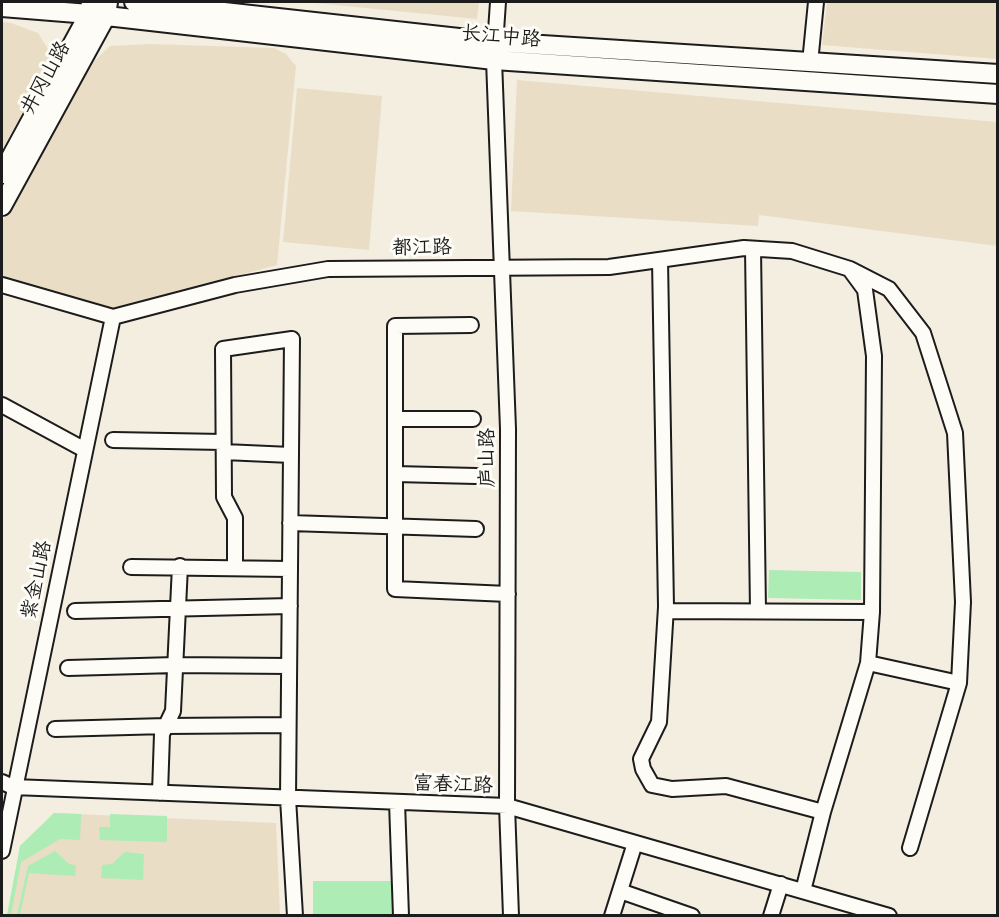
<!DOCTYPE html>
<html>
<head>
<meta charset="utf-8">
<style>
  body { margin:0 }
  #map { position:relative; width:999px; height:917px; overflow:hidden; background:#f4eee0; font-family:"Patrick Hand",sans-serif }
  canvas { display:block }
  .frame { position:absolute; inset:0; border:3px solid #1c1c1c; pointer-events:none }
</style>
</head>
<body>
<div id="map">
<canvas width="999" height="917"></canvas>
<div class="frame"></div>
</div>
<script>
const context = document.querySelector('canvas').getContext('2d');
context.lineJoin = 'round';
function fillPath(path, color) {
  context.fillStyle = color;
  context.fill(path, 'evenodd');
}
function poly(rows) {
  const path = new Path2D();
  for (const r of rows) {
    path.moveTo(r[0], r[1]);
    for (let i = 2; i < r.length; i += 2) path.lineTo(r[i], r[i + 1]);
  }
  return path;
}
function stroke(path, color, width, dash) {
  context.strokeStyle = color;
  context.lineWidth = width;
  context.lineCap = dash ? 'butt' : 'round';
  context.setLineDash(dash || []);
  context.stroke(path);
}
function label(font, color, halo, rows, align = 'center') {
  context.font = font + ' "Patrick Hand","LXGW WenKai TC",sans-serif';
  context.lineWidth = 6;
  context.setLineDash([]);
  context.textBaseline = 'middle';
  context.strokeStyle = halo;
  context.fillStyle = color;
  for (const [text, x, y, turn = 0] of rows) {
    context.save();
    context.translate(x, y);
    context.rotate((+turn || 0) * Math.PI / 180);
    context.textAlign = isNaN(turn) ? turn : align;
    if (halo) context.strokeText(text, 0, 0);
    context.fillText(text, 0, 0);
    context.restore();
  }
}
fillPath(poly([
  [305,2,479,2,477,19],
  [827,2,997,2,997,59,822,45],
  [2,22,11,23,38,33,53,57,2,150],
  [150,44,274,48,286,54,296,66,277,265,110,310,2,278,2,222,90,65,110,46],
  [517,80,997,122,997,246,759,215,758,226,511,211],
  [297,88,382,96,369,250,283,242],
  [54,813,276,823,280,915,8,916,20,846]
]), '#e9ddc5');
fillPath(poly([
  [769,570,861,572,861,600,768,598],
  [54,813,81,814,80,840,60,839,21,862,11,915,7,915,20,846],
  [110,814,167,816,167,842,100,840,99,827,110,827],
  [55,851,69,864,76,865,75,876,29,873,20,915,17,915,28,866],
  [125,852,144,854,143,880,101,878,102,865,112,864],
  [313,881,395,881,395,915,313,915]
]), '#adecb4');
const minor = poly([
  [498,2,494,60,508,429,507,806,511,916],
  [810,63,816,2],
  [753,249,758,611],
  [660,260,666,607,659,722,641,759,643,769,652,785,672,789,726,786,823,812],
  [2,285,113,317,235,285,328,269,609,267,744,248,792,251,850,269,889,289,923,333,955,433,963,602,959,683,910,848],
  [471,325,395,326,395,589,508,594],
  [2,405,85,450],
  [395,419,473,419],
  [113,440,223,442],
  [224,452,291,455],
  [395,474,476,476],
  [290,523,476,529],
  [131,567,290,569],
  [235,567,235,518,224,497,223,349,292,339,288,798,295,916],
  [75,611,290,606],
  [666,611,872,612],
  [868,663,959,683],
  [68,668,175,665,289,666],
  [55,729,166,726,288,725],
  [2,782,13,787,507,806,889,916],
  [160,793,162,734,173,711,180,566],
  [397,802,401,916],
  [2,851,113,317],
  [620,891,692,916],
  [803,891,823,812,868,663,872,612,874,356,865,290,851,271],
  [612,916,635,843],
  [771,916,781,884]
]);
const major = poly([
  [134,2,495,42,998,74],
  [2,7,89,14,494,60,998,94],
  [2,174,89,14,91,3],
  [2,206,106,16,108,2]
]);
stroke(minor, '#1c1c1c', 18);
stroke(major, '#1c1c1c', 22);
stroke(minor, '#fdfcf7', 14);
stroke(major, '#fdfcf7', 18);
label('20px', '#1c1c1c', '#fdfcf7', [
  ["长江中路",501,37,5],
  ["井冈山路",46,78,-61],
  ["都江路",422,248,-1],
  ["庐山路",488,458,-90],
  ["紫金山路",37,580,-78],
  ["富春江路",453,785,2]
]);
</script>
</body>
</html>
